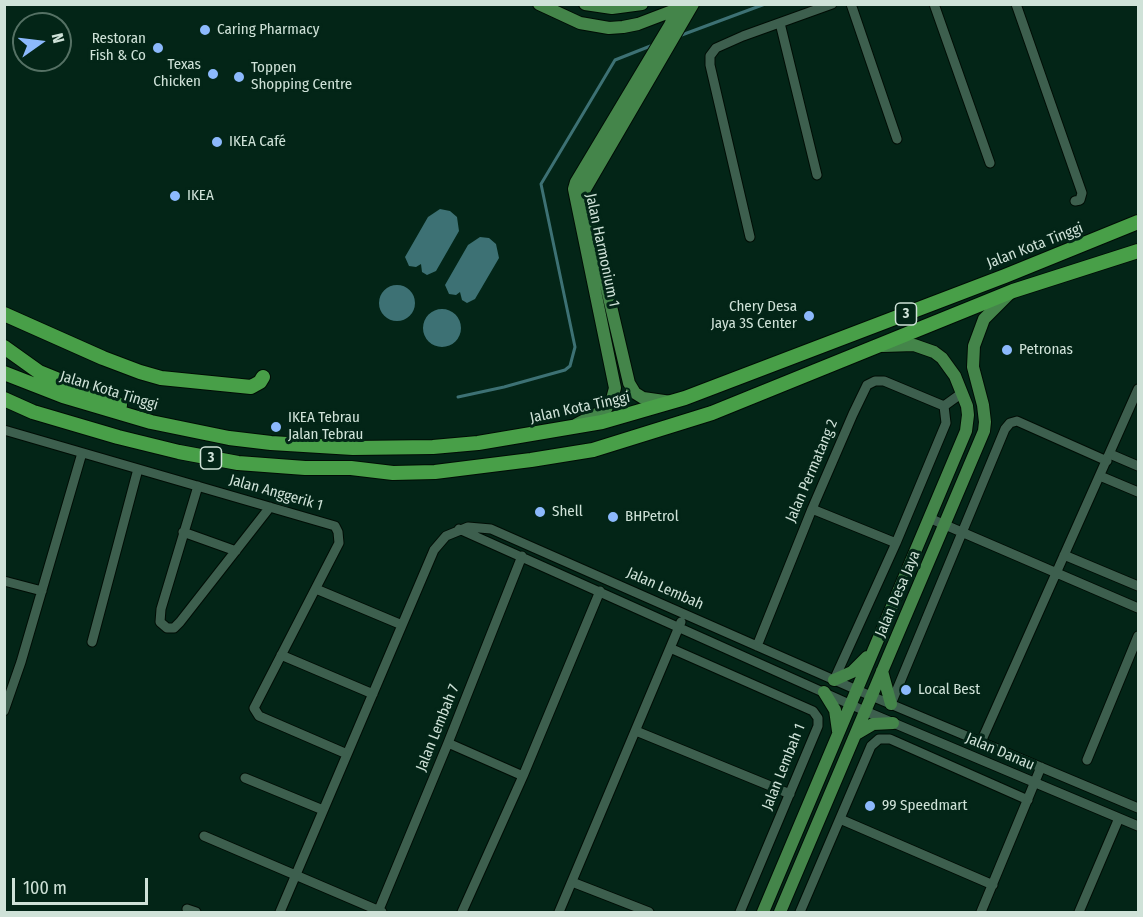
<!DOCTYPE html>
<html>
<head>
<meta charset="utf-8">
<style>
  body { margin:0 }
  #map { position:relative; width:1143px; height:917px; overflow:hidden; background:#032517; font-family:"Fira Sans Condensed",sans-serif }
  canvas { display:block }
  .frame { position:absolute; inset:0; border:6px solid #cfe2d8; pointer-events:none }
  .north { position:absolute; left:12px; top:12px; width:60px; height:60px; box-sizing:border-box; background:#032517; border:2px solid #557164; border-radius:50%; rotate:76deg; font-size:16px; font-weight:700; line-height:24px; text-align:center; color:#cfe2d8 }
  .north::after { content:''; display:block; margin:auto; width:21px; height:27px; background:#8cb9fc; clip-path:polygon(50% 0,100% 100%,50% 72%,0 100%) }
  .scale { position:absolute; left:12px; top:878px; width:136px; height:27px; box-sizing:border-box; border:3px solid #cfe2d8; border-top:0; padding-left:8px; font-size:18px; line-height:21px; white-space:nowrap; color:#cfe2d8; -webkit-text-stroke:4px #032517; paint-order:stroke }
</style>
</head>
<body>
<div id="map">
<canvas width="1143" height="917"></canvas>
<div class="frame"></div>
<div class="north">N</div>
<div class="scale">100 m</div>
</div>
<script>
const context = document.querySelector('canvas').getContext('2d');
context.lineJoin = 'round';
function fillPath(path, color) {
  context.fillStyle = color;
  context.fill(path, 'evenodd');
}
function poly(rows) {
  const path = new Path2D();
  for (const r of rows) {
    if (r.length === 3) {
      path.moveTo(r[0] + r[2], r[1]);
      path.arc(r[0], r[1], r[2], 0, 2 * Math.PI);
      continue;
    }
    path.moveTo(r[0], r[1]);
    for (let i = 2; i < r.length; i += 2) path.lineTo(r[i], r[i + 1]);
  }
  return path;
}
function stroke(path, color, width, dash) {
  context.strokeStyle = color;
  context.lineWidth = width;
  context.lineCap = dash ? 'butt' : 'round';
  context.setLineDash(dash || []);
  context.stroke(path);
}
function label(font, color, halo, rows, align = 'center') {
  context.font = font + ' "Fira Sans Condensed",sans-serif';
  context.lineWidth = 6;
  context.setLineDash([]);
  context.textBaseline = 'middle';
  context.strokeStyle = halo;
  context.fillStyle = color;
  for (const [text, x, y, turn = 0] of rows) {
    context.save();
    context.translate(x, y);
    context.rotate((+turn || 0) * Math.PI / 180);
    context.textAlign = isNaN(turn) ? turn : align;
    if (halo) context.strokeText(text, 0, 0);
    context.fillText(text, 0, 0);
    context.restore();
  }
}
fillPath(poly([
  [440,209,450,211,457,217,459,231,436,271,427,275,422,272,421,264,416,267,409,266,405,257,428,217],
  [480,237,489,238,496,244,499,258,475,299,467,303,462,300,460,292,456,295,449,294,445,285,468,245],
  [397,303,18],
  [442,328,19]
]), '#3d7174');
stroke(poly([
  [679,36,765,4],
  [458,397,504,387,565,370,570,366,575,347,541,184,615,60,653,45]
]), '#3d7174', 3);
const minor = poly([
  [851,4,897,139],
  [934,4,990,163],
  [1016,4,1082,193,1080,200,1075,201],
  [780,23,817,175],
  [750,237,710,65,710,56,716,48,743,36,832,4],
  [4,430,335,526,338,532,339,543,254,708,259,716,347,754],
  [1110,454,1138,466],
  [1100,476,1138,492],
  [198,486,161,609,160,622,167,628,174,628,180,622,270,507],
  [812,509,896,543],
  [929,518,1138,608],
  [459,529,865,711,1138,826],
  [183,532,236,551],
  [1064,555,1138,586],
  [4,581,42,591],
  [316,589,402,625],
  [92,642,138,469],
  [757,646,812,509,853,414,867,385,875,381,884,381,944,406],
  [670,648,813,711,818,718,818,726,740,912],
  [281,655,373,694],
  [834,680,896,543,946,423,944,406,962,393],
  [891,704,1005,429,1010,423,1017,421,1107,461],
  [4,711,21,662,82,453],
  [636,731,790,794],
  [981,742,1138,389],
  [448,743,523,776],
  [1087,760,1138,636],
  [245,778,323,810],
  [840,819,993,885],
  [204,836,382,912],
  [572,882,649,912],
  [187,909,196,912],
  [280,912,434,550,446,536,468,527,491,529,857,690,1138,808],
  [378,912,448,743,522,556],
  [462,912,523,776,600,591],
  [559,912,681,622],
  [800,912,871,746,879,739,890,739,1028,800],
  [981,912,1041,767],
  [1079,912,1119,818]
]);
const major = poly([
  [539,4,580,23,609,28,623,27,638,24,680,8],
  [585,4,612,8,642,4],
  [671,402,643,398,635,393,629,383,584,191,693,4],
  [577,424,606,409,612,399,615,388,574,189,576,182,670,25,679,4],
  [882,671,891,704],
  [834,680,852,672,867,657],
  [824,692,835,710,838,731],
  [856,734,873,724,893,723],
  [763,912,966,431,968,415,967,406,955,376,942,358,934,352,914,345,883,346],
  [780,912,984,431,985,422,983,405,973,367,974,346,984,319,1009,294]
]);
const highway = poly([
  [4,314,103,358,140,372,161,378,251,387,260,382,263,377],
  [4,347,39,372,120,405],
  [4,373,63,396,151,422,229,438,271,443,353,448,433,447,478,443,602,422,685,398,1005,276,1138,222],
  [4,399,33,412,118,437,179,452,238,463,305,468,351,468,393,473,435,472,531,460,593,450,712,413,1013,291,1138,251]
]);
stroke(minor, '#000d05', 11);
stroke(major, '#000d05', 14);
stroke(highway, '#000d05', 16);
stroke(minor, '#3d5f4e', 9);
stroke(major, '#44854a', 12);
stroke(highway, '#489f48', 14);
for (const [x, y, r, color] of [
  [205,30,6,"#8cb9fc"],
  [158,48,6,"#8cb9fc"],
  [213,74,6,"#8cb9fc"],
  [239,77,6,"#8cb9fc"],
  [217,142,6,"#8cb9fc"],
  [175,196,6,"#8cb9fc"],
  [809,316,6,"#8cb9fc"],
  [1007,350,6,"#8cb9fc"],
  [276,427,6,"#8cb9fc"],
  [540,512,6,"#8cb9fc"],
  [613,517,6,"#8cb9fc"],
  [906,690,6,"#8cb9fc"],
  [870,806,6,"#8cb9fc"]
]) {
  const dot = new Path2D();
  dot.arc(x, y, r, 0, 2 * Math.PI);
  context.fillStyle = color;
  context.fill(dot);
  stroke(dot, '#032517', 2);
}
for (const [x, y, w] of [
  [906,314,21],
  [211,458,21]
]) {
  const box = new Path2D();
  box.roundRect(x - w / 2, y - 11, w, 22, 4.5);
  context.fillStyle = '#032517';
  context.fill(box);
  stroke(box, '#cfe2d8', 1.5);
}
label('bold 14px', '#cfe2d8', null, [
  ["3",906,314],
  ["3",211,458]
]);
label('15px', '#cfe2d8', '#032517', [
  ["Caring Pharmacy",217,30],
  ["Restoran",146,39,"right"],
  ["Fish & Co",146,56,"right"],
  ["Texas",201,65,"right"],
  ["Chicken",201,82,"right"],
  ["Toppen",251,68],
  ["Shopping Centre",251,85],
  ["IKEA Café",229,142],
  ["IKEA",187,196],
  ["Chery Desa",797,307,"right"],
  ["Jaya 3S Center",797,324,"right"],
  ["Petronas",1019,350],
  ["IKEA Tebrau",288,418],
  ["Jalan Tebrau",288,435],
  ["Shell",552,512],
  ["BHPetrol",625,517],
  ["Local Best",918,690],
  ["99 Speedmart",882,806]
], 'left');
label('15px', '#cfe2d8', '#032517', [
  ["Jalan Kota Tinggi",1035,246,-21],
  ["Jalan Harmonium 1",602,250,78],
  ["Jalan Kota Tinggi",109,391,17],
  ["Jalan Kota Tinggi",580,408,-12],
  ["Jalan Permatang 2",812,471,-67],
  ["Jalan Anggerik 1",276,493,16],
  ["Jalan Lembah",665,589,24],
  ["Jalan Desa Jaya",898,594,-67],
  ["Jalan Lembah 7",438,728,-68],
  ["Jalan Danau",1000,752,23],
  ["Jalan Lembah 1",784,767,-68]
]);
</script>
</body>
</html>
